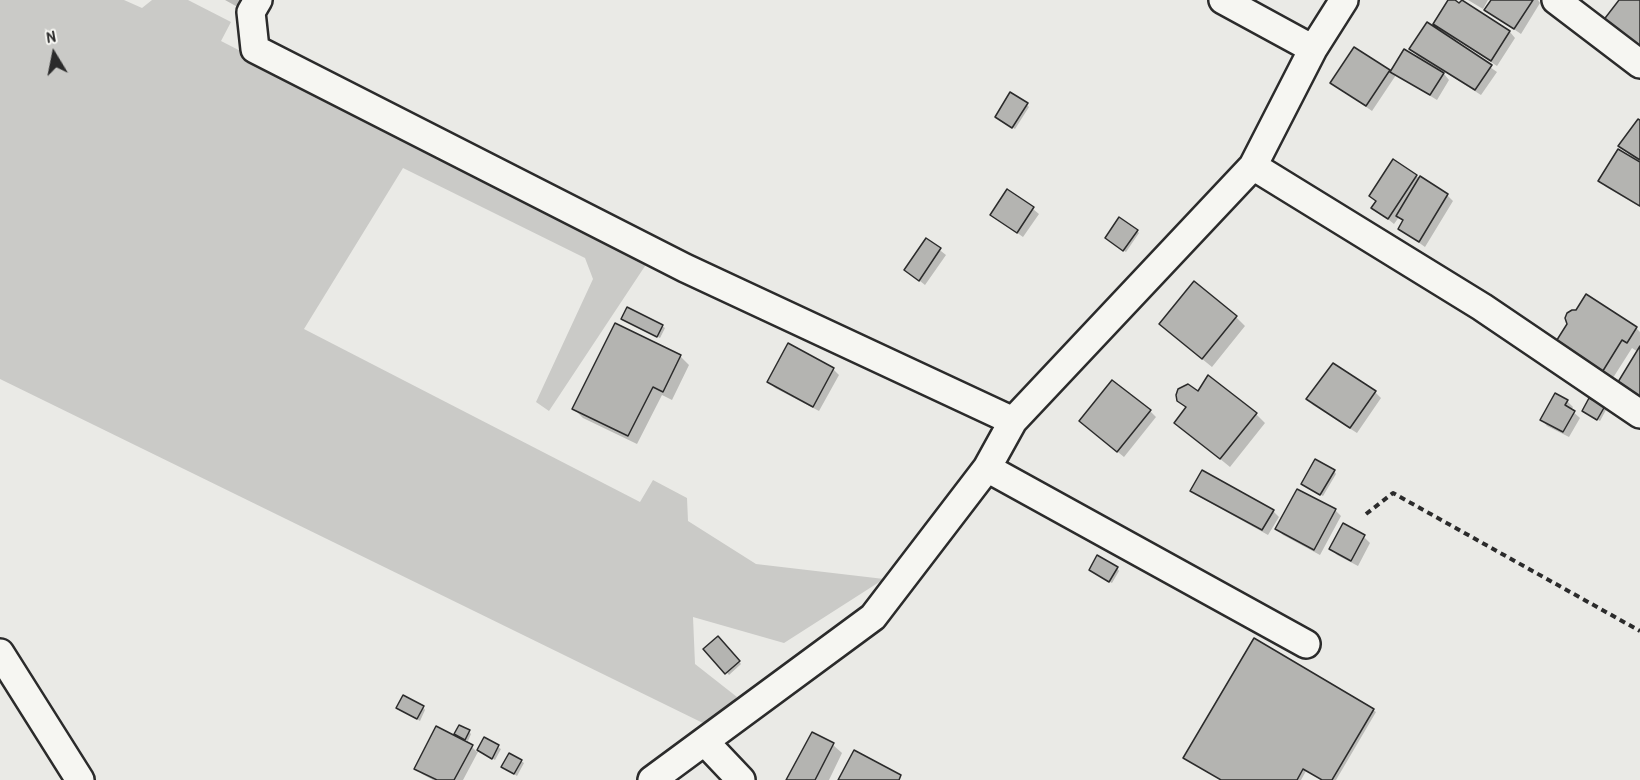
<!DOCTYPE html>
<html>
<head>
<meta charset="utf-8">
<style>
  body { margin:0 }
  #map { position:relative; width:1640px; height:780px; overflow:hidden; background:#eaeae6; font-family:"Patrick Hand",sans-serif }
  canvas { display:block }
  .north { position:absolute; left:24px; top:24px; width:60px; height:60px; -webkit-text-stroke:4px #f6f6f2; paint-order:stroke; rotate:350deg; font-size:16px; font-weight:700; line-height:24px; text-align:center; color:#2b2b2b }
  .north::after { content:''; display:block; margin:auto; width:21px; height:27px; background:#2b2b2b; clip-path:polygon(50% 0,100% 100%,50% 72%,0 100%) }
</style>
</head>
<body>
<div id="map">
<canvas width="1640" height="780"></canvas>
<div class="north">N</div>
</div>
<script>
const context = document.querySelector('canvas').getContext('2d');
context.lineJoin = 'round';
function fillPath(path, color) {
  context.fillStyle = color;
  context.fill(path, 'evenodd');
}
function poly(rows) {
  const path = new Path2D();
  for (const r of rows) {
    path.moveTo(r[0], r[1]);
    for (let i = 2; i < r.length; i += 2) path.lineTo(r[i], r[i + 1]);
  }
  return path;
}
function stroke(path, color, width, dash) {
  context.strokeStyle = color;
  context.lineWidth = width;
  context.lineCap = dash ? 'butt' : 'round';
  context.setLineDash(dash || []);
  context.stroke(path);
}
fillPath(poly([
  [0,0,124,0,142,8,152,0,188,0,231,22,221,41,649,260,549,411,536,402,593,279,585,258,403,168,304,329,640,502,653,480,687,498,688,521,756,564,884,579,784,643,693,617,695,664,737,697,707,725,0,379]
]), '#cacac7');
fillPath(poly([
  [225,0,249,0,243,10],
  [1450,0,1460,5,1461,2,1510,32,1515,38,1497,66,1456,39,1454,42,1497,72,1481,95,1440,69,1449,80,1437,100,1396,75,1372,111,1332,83,1389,71,1391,73,1404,51,1422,60,1410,49,1444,35,1435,24],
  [1468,0,1488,0,1483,9],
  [1492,0,1538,0,1540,3,1521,34,1486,10],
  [1027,105,1029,107,1015,129,999,119],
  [1640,122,1640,207,1606,187,1600,181,1632,157,1620,146],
  [1416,176,1447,195,1453,201,1425,247,1400,229,1404,222,1399,217,1394,224,1373,207],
  [1033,209,1039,214,1023,237,992,215],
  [1137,231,1139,233,1126,252,1109,241],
  [927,240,946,255,925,285,906,270],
  [1577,311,1636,328,1640,332,1640,403,1638,352,1632,348,1611,381,1565,352],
  [1236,317,1245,326,1212,367,1170,333],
  [623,319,662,326,665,328,660,338],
  [680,356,689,365,672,400,662,395,637,444,583,418,574,409],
  [833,369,839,375,819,411,775,388,769,382],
  [1375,392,1381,398,1357,433,1313,405,1308,399],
  [1198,393,1256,414,1265,423,1230,467,1176,423,1187,409,1179,400],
  [1567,401,1573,407,1571,410,1580,418,1569,437,1547,426,1542,420],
  [1604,408,1606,410,1600,421,1583,411],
  [1150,411,1156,417,1124,457,1087,427],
  [1334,471,1336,474,1323,496,1305,486],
  [1192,490,1273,511,1279,517,1268,535,1198,496],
  [1298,491,1335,510,1341,516,1320,555,1283,535,1277,529],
  [1343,525,1364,537,1370,543,1358,566,1337,555,1331,549],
  [1117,568,1119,571,1112,583,1093,573],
  [718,638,741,664,729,675,705,649],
  [423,707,425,710,420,721,398,708],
  [1373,710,1376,712,1336,780,1323,780,1306,771,1301,780,1221,780],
  [469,732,471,734,468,741,459,736],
  [812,734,833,745,842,753,829,780,788,780],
  [484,739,501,749,495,760,479,750,463,780,433,780,422,774,416,768,472,747,477,752],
  [521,761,524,763,517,776,503,767]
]), '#0003');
const building = poly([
  [1448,0,1455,0,1459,3,1462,0,1510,31,1491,61,1433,24,1448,0],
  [1491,0,1533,0,1514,29,1484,10,1491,0],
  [1619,0,1640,0,1640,57,1599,26,1619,0],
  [1427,22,1492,65,1475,90,1409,49,1427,22],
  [1354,47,1390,70,1366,106,1330,83,1354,47],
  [1404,49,1444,73,1430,95,1390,72,1404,49],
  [1010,92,1028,103,1012,128,995,117,1010,92],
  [1638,119,1640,120,1640,160,1618,146,1638,119],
  [1618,149,1640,162,1640,206,1598,181,1618,149],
  [1393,159,1417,175,1388,219,1371,208,1376,201,1369,196,1393,159],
  [1420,176,1448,194,1419,242,1398,229,1403,220,1396,216,1420,176],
  [1007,189,1034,207,1017,233,990,215,1007,189],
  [1119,217,1138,230,1123,251,1105,238,1119,217],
  [926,238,941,248,919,281,904,270,926,238],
  [1194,281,1237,316,1202,359,1159,324,1194,281],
  [1586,294,1637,327,1627,343,1622,340,1601,374,1555,343,1567,324,1565,318,1567,313,1572,310,1576,310,1586,294],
  [627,307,663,325,657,337,621,319,627,307],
  [615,323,681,355,663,392,653,387,628,436,572,409,615,323],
  [788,343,834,368,813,407,767,382,788,343],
  [1640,346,1640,401,1615,387,1640,346],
  [1333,363,1376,391,1350,428,1306,399,1333,363],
  [1208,375,1257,413,1220,459,1174,423,1186,407,1177,401,1176,395,1178,389,1188,384,1198,391,1208,375],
  [1112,380,1151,410,1117,452,1079,421,1112,380],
  [1555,393,1568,400,1565,405,1575,411,1563,432,1540,420,1555,393],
  [1589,398,1605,406,1597,420,1582,411,1589,398],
  [1315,459,1335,470,1320,495,1301,484,1315,459],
  [1202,470,1274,510,1262,530,1190,491,1202,470],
  [1297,489,1336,509,1314,550,1275,529,1297,489],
  [1343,523,1365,535,1351,561,1329,549,1343,523],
  [1097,555,1118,567,1109,582,1089,570,1097,555],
  [718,636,740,661,725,674,703,649,718,636],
  [1254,638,1374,709,1332,780,1322,780,1303,769,1297,780,1221,780,1183,758,1254,638],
  [403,695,424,706,417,719,396,708,403,695],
  [459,725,470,730,465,740,454,734,459,725],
  [436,726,473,745,454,780,437,780,414,769,436,726],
  [812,732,834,743,815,780,786,780,812,732],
  [484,737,499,745,492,759,477,750,484,737],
  [854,750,901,775,899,780,838,780,854,750],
  [509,753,522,760,514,774,501,767,509,753]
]);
fillPath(building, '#b4b4b1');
stroke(building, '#2b2b2b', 1.5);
const minor = poly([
  [258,0,251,12,255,49,685,268,1013,421],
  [1223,0,1313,49],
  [1556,0,1640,64],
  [1253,166,1482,307,1640,414],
  [987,468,1306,644],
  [0,653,80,780],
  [705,742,741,780],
  [652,780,873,617,987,468,1013,421,1253,166,1313,49,1344,0]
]);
stroke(minor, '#2b2b2b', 32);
stroke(poly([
  [1366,514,1393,493,1640,631]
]), '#2b2b2b', 4, [6, 4.5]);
stroke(minor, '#f6f6f2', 27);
</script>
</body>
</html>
